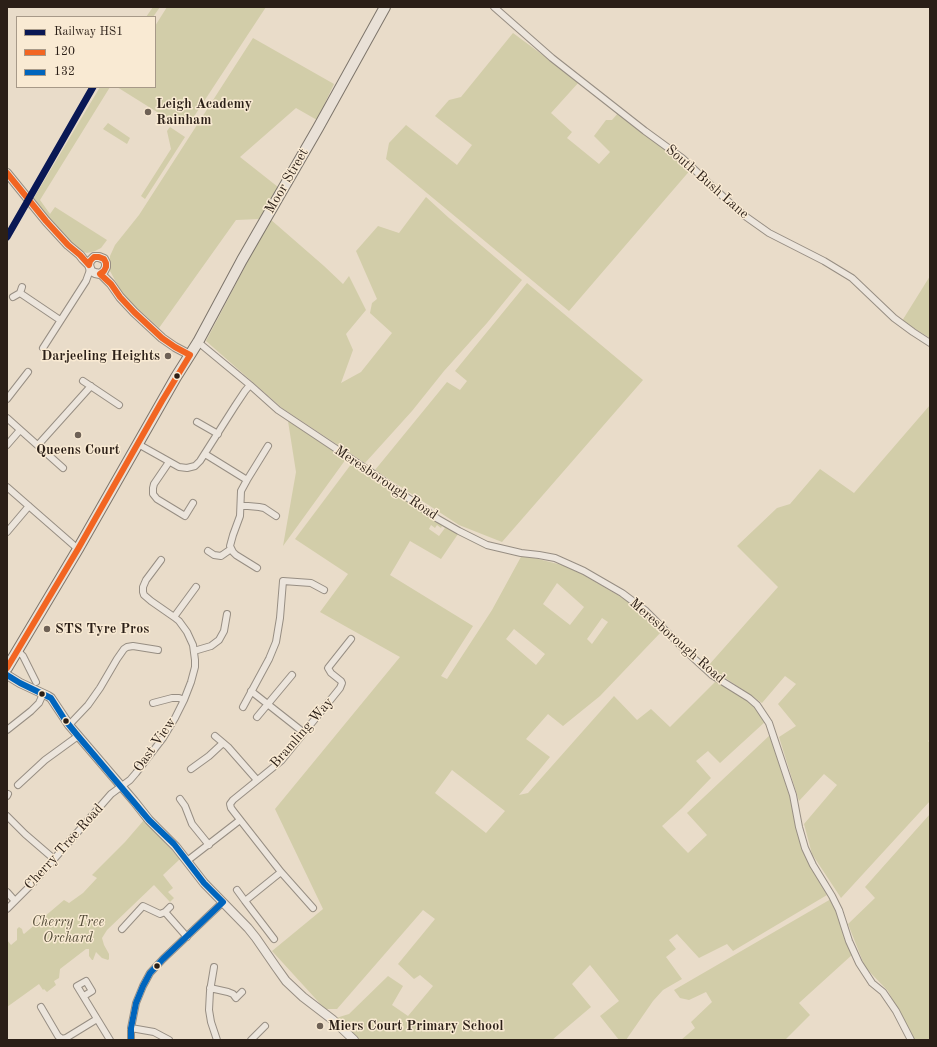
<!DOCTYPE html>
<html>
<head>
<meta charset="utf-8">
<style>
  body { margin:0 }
  #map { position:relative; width:937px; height:1047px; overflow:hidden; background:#e9dcc9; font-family:"Old Standard TT",serif }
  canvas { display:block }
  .frame { position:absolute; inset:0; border:8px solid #2b1f17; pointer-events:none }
  .legend { position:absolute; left:16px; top:16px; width:140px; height:72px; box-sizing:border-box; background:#f9ead3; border:1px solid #a79988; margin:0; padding:5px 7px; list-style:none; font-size:12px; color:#2b1f17 }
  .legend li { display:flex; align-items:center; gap:8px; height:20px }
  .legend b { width:20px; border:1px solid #a79988 }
</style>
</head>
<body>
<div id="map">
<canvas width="937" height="1047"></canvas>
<div class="frame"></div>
<ul class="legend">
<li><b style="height:5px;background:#091855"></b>Railway HS1</li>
<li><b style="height:5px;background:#f26522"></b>120</li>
<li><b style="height:5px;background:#0065bd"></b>132</li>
</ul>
</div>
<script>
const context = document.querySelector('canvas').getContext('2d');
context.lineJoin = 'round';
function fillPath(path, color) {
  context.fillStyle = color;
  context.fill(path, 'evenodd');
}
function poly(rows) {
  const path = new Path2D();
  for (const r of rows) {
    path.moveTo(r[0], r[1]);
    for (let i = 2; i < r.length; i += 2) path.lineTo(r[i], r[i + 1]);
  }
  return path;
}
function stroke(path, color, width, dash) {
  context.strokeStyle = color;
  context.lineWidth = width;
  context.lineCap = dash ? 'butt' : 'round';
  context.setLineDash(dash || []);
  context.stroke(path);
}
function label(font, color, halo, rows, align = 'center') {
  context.font = font + ' "Old Standard TT",serif';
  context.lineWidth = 3;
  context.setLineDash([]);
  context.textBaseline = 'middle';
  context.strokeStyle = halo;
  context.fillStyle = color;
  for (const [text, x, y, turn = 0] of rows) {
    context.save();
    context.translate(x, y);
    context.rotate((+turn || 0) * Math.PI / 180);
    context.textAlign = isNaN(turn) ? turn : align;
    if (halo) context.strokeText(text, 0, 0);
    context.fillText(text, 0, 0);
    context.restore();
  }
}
fillPath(poly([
  [153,7,160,7,153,17,146,17],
  [167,7,266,7,193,118,181,122,173,122,117,87,155,87,155,26],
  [513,33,579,82,551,113,572,132,567,138,599,164,610,152,594,136,606,120,612,120,619,112,692,168,569,311,386,159,389,143,406,125,457,165,472,145,435,116,449,100,461,97],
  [253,38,334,84,317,120,296,108,240,157,278,187,260,219,236,220,159,328,123,295,110,271,110,256,115,245,139,215],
  [100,87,110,87,40,200,50,214,55,207,107,240,101,248,95,251,87,253,81,251,66,240,32,201],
  [108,123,130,138,127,144,103,129],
  [170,127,185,137,145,199,141,196,171,149,167,131],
  [426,197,449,218,522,280,487,323,444,371,412,411,365,463,282,408,206,341,270,219,324,266,343,284,349,276,366,310,346,334,353,350,341,383,361,372,392,333,370,313,372,303,377,299,356,251,378,226,399,233],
  [930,276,930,338,902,321],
  [527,283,643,380,502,542,459,525,375,470,447,382,460,390,467,381,455,371],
  [930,405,930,739,928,741,930,743,930,801,841,898,812,854,804,824,837,785,824,774,799,801,779,737,796,726,778,704,796,684,785,676,762,703,708,666,778,587,737,546,777,508,790,504,820,469,854,493],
  [288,421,346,459,283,546,296,472],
  [352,463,427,515,458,534,441,559,410,541,390,575,473,626,441,676,447,679,492,610,522,555,570,567,626,600,663,630,600,696,563,726,548,714,526,739,550,757,519,795,528,793,614,696,637,720,651,709,670,727,717,680,754,705,766,721,720,763,708,751,696,761,711,778,682,808,662,826,688,853,707,835,687,813,770,735,794,806,802,849,827,895,733,951,727,944,699,958,677,934,669,940,676,949,666,957,682,979,663,990,653,1001,626,1040,619,1040,600,1016,619,1001,590,965,572,984,591,1007,552,1040,360,1040,336,1018,349,1014,388,976,403,986,392,1005,408,1016,433,986,420,975,414,979,398,964,435,919,423,910,337,1009,325,1009,272,951,323,909,275,809,400,657,320,612,348,574,295,539],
  [431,525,435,528,437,525,441,528,442,526,445,528,439,536,429,529],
  [557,583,584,607,570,625,543,604],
  [602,618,608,622,592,644,587,639],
  [514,629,545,654,536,665,506,639],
  [452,770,505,811,486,833,435,793],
  [930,814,930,1040,914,1040,888,991,865,967,848,924,875,898,865,887],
  [144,820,180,859,163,875,173,888,168,892,174,898,170,902,154,885,107,930,102,938,104,945,109,954,109,959,108,960,102,958,96,952,93,960,92,960,89,956,89,949,86,949,60,969,59,978,54,981,56,985,47,992,44,989,43,990,39,984,7,1007,7,940,11,945,17,940,17,929,19,927,22,929,23,933,24,934,64,900,69,903,83,893,97,878,92,875,125,842],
  [831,899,837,909,853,954,799,1003,810,1015,785,1040,681,1040,695,1028,691,1022,712,1002,706,992,689,1000,680,998,674,990]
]), '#d2cda9');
const minor = poly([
  [494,7,552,58,645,131,682,158,732,205,745,216,769,233,824,261,852,278,894,318,913,332,930,343],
  [20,293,60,320],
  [13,297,20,293,22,287],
  [198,342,250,385,278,410,368,470,438,519,459,531,487,545,521,553,539,555,555,558,584,571,622,593,646,611,688,653,712,675,749,698,757,705,769,723,793,795,799,827,805,848,813,865,832,896,839,910,849,941,859,963,872,983,883,992,896,1011,911,1040],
  [43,348,86,281,90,270],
  [83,381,119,405],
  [7,399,28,372],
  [7,418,63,468],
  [197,422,218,434],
  [138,444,179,467,187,468,195,466,200,461,235,406,245,391,250,385],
  [7,445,20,430],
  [38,445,91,386],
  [205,454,247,480,241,491,240,516,233,535,230,546,233,552,236,555,257,568],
  [169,462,154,484,153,488,153,494,157,499,185,516,193,503],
  [247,480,268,446],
  [7,487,78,549],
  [241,506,248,506,259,507,264,508,276,516],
  [7,532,29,506],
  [208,551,214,555,221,556,231,549],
  [174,617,196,587],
  [17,650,23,656,36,682],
  [194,651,211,646,219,640,224,631,227,614],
  [251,691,303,732],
  [153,703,172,698,179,698,184,700],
  [243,707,269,659,276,642,280,618,283,581,311,583,324,590],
  [257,717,292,675],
  [69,725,88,705,100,688,117,659,124,649,127,647,133,646,158,650],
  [7,730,31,711,39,703,43,694],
  [215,736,228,747,235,755,257,780],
  [191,769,209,756,223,743],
  [18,785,45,760,78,736],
  [7,796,8,794],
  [180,799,185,806,192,824,209,845],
  [7,816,25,834,54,859],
  [187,861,240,820],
  [237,890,245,901],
  [7,892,15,901],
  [313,908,281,872,234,812,231,808,230,804,233,800,281,761,340,688,342,683,341,681,331,673,328,668,351,639],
  [7,909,33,883,111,794,130,780,136,773,163,738,175,718,184,700,191,682,195,667,195,660,193,645,187,632,179,621,174,617,151,601,144,595,143,592,143,587,146,580,161,560],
  [165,912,187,937],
  [122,929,143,906,160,914,165,912,170,907],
  [274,939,245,901,281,872],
  [214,967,210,991,209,1010,211,1022,217,1040],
  [210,988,228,992,233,994,236,998,242,992],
  [84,996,92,991,86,981,77,986,110,1040],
  [41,1007,58,1036,62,1039,66,1038,97,1019],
  [131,1028,154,1032,169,1040],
  [131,1040,131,1028,136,1003,143,986,150,973,163,959,223,902],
  [251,1040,265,1026]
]);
const tertiary = poly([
  [7,173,46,221,68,245,80,255,83,259,89,265,91,271,95,273,100,274,102,275,111,284,120,297,134,312,162,338,175,347,190,355],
  [89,265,90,261,94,257,99,257,104,259,106,263,106,267,104,271,100,274],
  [7,675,20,683,48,696,51,698,69,725,134,801,149,820,176,847,204,883,248,928,256,938,276,967,286,981,303,997,333,1020,354,1040]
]);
const primary = poly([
  [7,668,78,549,176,377,198,342,242,260,318,128,385,7]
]);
stroke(minor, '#978e83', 8);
stroke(tertiary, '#978e83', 10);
stroke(primary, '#7d756b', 12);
stroke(minor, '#ece5dc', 6);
stroke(tertiary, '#ece5dc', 8);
stroke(primary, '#e9e1d7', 10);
stroke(poly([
  [7,173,46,221,68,245,80,255,89,265,90,261,94,257,99,257,104,259,106,263,106,267,104,271,100,274,111,284,120,297,134,312,162,338,175,347,190,355,162,401,78,549,7,668]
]), '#f26522', 6);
stroke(poly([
  [7,675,20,683,51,698,65,720,78,736,149,820,174,844,204,883,223,902,163,959,150,973,143,986,136,1003,131,1028,131,1040]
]), '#0065bd', 6);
stroke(poly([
  [7,237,93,87]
]), '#091855', 7);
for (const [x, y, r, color] of [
  [148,112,4,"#6e6155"],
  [168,356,4,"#6e6155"],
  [177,376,3.5,"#2b1f17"],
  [78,435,4,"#6e6155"],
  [47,629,4,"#6e6155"],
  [42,694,3.5,"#2b1f17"],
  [66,721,3.5,"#2b1f17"],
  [157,966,3.5,"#2b1f17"],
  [320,1026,4,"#6e6155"]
]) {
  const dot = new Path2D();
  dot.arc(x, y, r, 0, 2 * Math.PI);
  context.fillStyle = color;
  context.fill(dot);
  stroke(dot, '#f9ead3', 1.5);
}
label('bold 14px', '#2b1f17', '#f9ead3', [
  ["Leigh Academy",156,104],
  ["Rainham",156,120],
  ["Darjeeling Heights",160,356,"right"],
  ["Queens Court",78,450,"center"],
  ["STS Tyre Pros",55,629],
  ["Miers Court Primary School",328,1026]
], 'left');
label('14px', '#2b1f17', '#f9ead3', [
  ["Moor Street",287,181,-60],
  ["South Bush Lane",707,182,41],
  ["Meresborough Road",386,483,34],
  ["Meresborough Road",677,641,41],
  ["Bramling Way",302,733,-49],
  ["Oast View",155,745,-55],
  ["Cherry Tree Road",64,847,-48]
]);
label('italic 14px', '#574f3b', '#f9ead3', [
  ["Cherry Tree",68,922],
  ["Orchard",68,938]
]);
</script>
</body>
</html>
